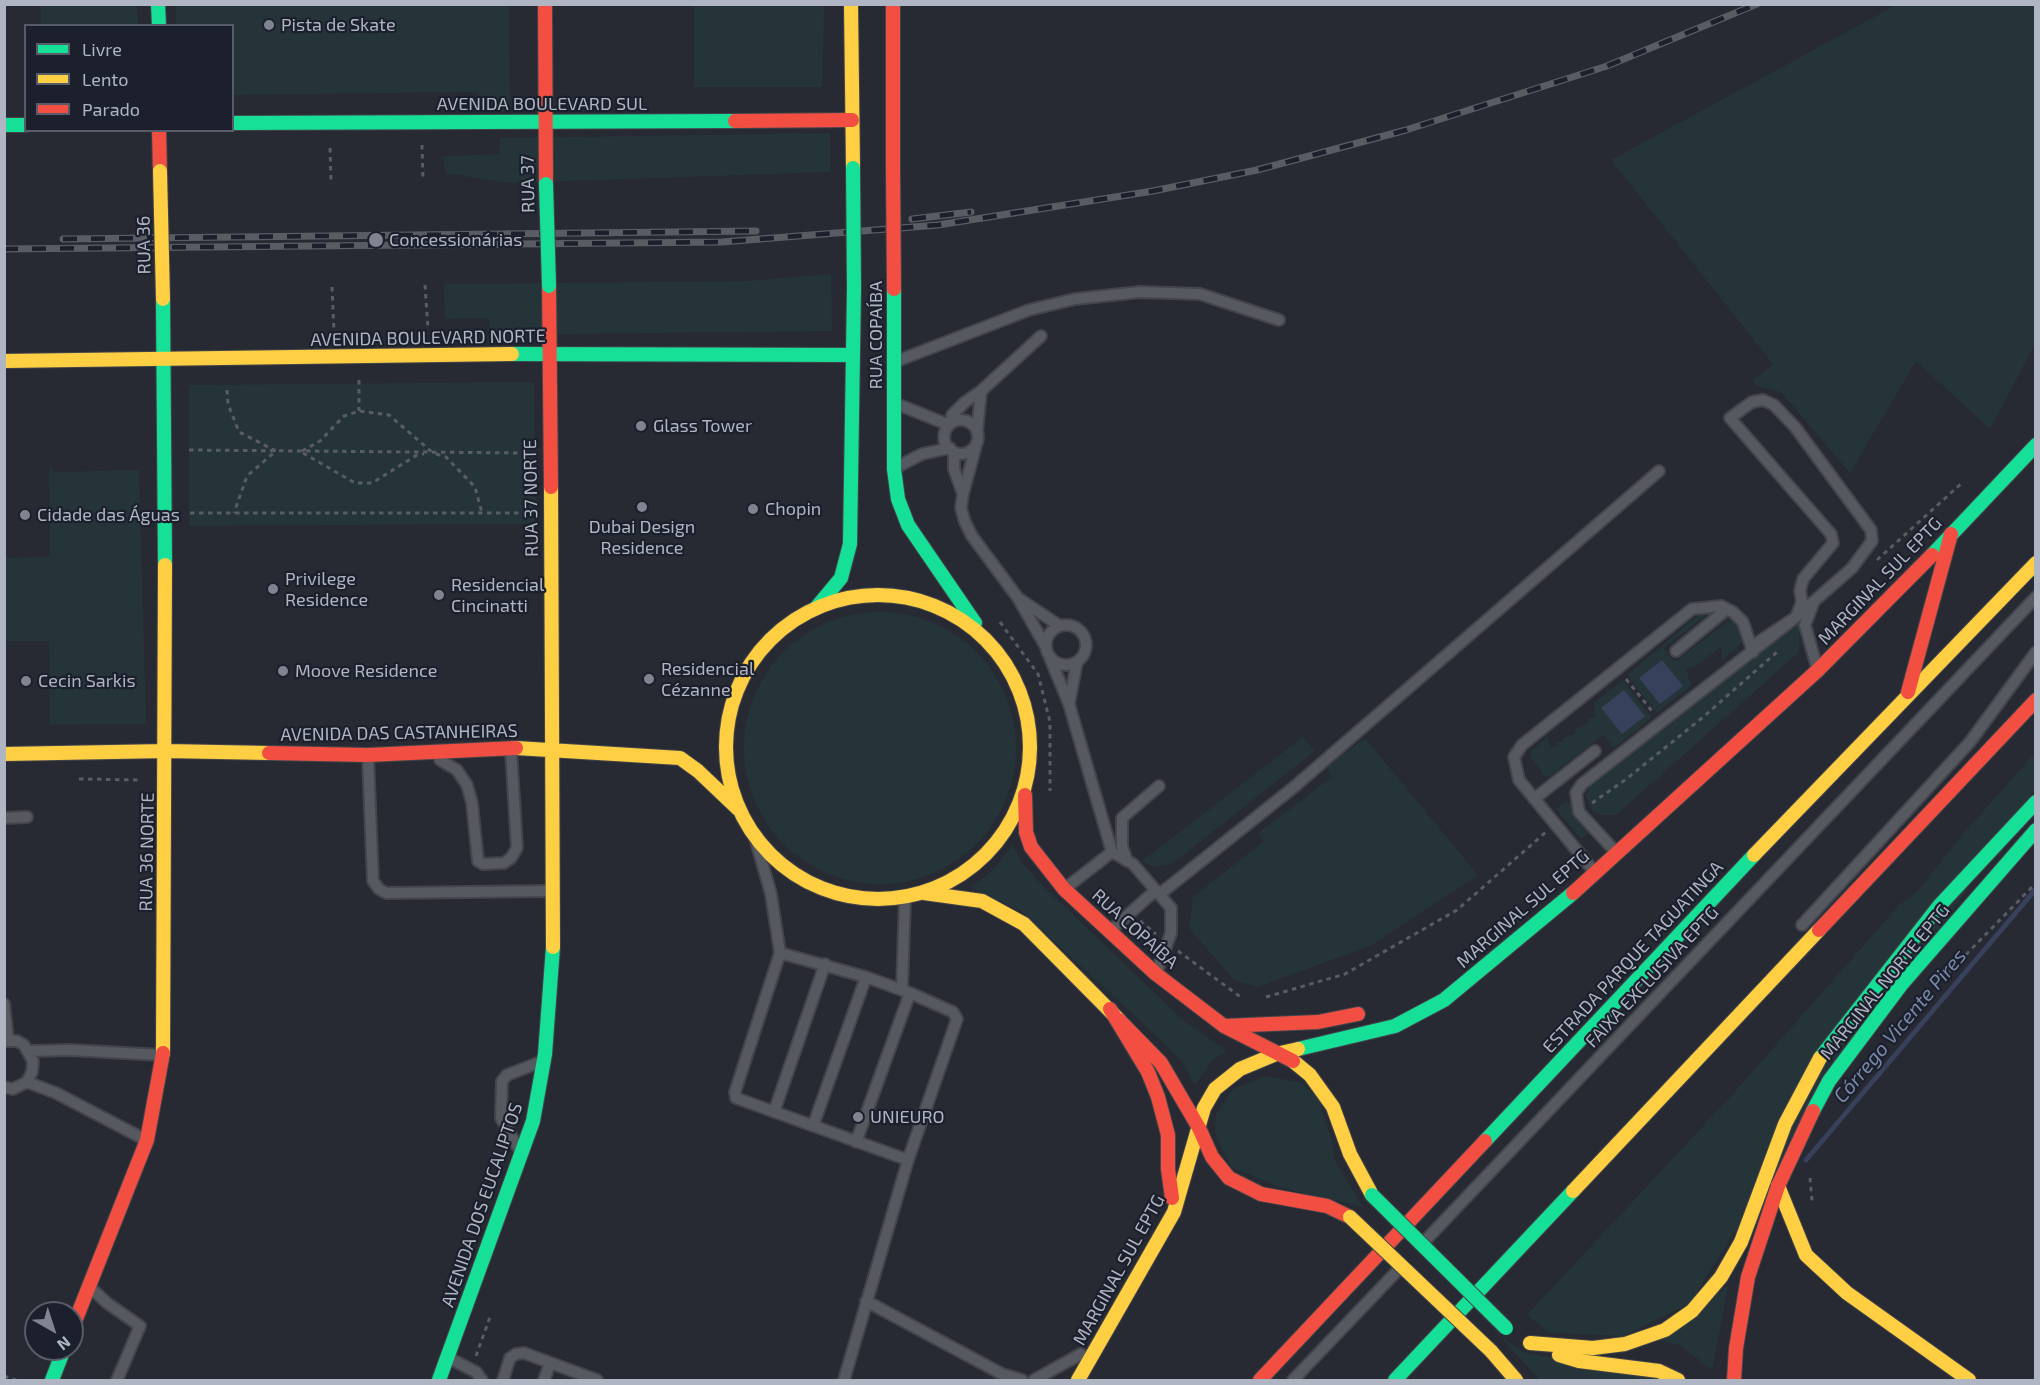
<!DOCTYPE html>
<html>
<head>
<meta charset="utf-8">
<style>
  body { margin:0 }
  #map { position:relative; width:2040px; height:1385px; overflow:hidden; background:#272a32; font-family:"Exo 2",sans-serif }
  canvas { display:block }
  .frame { position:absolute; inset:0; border:6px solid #b0b5c4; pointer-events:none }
  .legend { position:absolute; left:24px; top:24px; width:210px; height:108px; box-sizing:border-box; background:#1b202c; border:2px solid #575c69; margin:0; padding:8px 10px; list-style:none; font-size:18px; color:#b0b5c4 }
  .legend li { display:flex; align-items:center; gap:12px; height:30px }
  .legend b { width:30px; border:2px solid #575c69 }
  .north { position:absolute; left:24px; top:1301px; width:60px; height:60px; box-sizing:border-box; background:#1b202c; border:2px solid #575c69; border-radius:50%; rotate:141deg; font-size:16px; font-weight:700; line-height:24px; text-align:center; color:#b0b5c4 }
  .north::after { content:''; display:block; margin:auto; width:21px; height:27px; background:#808491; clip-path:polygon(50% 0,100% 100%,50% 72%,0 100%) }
</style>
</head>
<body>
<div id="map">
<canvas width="2040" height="1385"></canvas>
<div class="frame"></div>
<ul class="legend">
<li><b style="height:8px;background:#16e098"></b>Livre</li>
<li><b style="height:8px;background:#ffcf43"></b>Lento</li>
<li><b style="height:8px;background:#f24e42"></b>Parado</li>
</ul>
<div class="north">N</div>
</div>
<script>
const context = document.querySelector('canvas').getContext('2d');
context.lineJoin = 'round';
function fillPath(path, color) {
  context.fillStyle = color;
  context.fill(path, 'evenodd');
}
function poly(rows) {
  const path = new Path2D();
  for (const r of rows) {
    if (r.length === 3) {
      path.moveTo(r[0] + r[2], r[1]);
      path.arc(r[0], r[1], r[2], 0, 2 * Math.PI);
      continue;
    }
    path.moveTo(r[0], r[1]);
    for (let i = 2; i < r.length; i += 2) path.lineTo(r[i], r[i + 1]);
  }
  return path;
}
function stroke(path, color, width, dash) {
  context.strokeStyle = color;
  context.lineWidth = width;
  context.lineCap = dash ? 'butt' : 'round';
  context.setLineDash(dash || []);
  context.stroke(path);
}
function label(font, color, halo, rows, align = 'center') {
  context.font = font + ' "Exo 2",sans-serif';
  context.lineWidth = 4.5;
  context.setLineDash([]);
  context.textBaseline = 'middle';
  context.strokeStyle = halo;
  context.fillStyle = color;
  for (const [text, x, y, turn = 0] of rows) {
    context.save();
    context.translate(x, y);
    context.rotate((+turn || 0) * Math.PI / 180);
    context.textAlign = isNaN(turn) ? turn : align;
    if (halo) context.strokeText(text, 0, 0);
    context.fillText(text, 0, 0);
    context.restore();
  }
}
fillPath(poly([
  [1898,4,2035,5,2035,344,1990,429,1916,361,1850,473,1781,392,1756,386,1752,381,1773,364,1611,160],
  [41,5,137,5,138,25,41,25],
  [176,5,509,5,510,112,478,112,477,92,233,95,232,26,176,25],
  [694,5,824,5,822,87,694,87],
  [830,133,831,172,508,183,445,173,443,156,499,154,500,138],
  [831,274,832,331,490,335,489,318,445,319,444,284,748,281],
  [534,382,535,524,189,526,189,385],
  [49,465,54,472,139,470,146,724,50,725,49,641,5,641,5,558,50,557],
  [1705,609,1708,614,1664,648,1675,662,1728,621,1737,622,1743,641,1722,661,1721,647,1696,666,1686,669,1691,686,1657,713,1627,675],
  [880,748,136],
  [1799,620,1799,652,1616,815,1601,815,1592,810,1586,796,1590,783],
  [1623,680,1652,718,1614,748,1603,735,1550,776,1545,777,1531,758,1531,751,1548,736,1550,747,1556,747,1557,742,1563,742,1563,738,1575,733,1575,729,1588,723,1588,719,1595,718,1594,703],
  [1303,737,1315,751,1172,864,1154,867,1142,861],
  [1365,738,1478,875,1372,945,1258,987,1235,981,1189,928,1193,897,1264,841,1258,833,1332,777,1326,767],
  [2035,753,2035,789,1735,1231,1690,1303,1624,1336,1550,1333,1527,1315,1731,1096,1900,904,1916,893,1962,835],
  [1567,800,1592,831,1581,839,1556,809],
  [1013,845,1020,860,1042,885,1184,1021,1227,1051,1213,1060,1195,1085,1181,1060,1163,1042,1021,911,971,888,992,871],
  [1265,1076,1300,1082,1318,1097,1332,1141,1334,1159,1363,1207,1282,1188,1231,1167,1215,1134,1216,1114,1233,1089],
  [1728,1286,1712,1370,1679,1345,1657,1340],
  [1499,1336,1526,1353,1676,1380,1540,1380]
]), '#253438');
fillPath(poly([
  [1662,660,1683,686,1660,704,1639,678],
  [1624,690,1645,716,1622,734,1601,708]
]), '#37415b');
stroke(poly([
  [1806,1160,2036,889]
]), '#37415b', 5);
const lane = poly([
  [897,361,1029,310,1075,299,1140,292,1200,294,1279,320],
  [1763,400,1774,405,1795,427,1871,530,1872,541,1852,568,1796,617,1802,602,1800,591,1803,579,1833,543,1831,534,1730,418,1752,402,1763,400],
  [897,404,949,425],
  [961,437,17],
  [951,423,952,415,965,402,981,391,1041,336],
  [977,432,981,391],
  [977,442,963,494,961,508,965,522,972,536,1018,598,1046,647],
  [954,452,954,469,963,494],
  [899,466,922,454,950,448],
  [1021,600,1060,626],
  [1813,604,1805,625,1816,664],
  [1066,645,20],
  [1676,651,1727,609],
  [1050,658,1069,704,1112,852],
  [1069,704,1077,662],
  [368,758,373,881,379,889,386,893,550,891],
  [440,760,457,770,467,785,472,803,478,861,483,864,504,863,511,858,517,848,511,751],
  [1534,799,1595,751],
  [4,818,27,817],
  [755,838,771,894,780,953,735,1092,736,1098,908,1160],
  [1614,850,1579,812,1576,793,1582,784,1796,617,1751,647],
  [1112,852,1133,864,1171,908,1171,933,1157,971],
  [1127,861,1122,846,1122,818,1159,786],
  [1593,870,1519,780,1514,757,1522,745,1692,609,1721,606,1733,612,1743,622,1753,652],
  [1067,887,1112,852],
  [1160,894,1294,787,1659,471],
  [1802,925,1970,742,2036,652],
  [1112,929,1156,890],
  [780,953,866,977,910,993,953,1012,957,1019,908,1160,844,1380],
  [902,990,905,897],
  [4,1004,8,1040],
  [4,1041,17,1041,24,1045,33,1061,32,1072,27,1082,13,1089,4,1087],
  [30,1051,70,1050,161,1055],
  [27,1082,56,1093,144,1139],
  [774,1112,825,964],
  [813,1126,866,977],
  [856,1142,910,993],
  [517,1146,501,1118,502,1081,507,1075,538,1063],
  [1423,1243,2036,597],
  [92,1289,107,1303,140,1326,117,1380],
  [866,1301,1002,1374,1022,1380],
  [451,1359,476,1372,482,1380],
  [503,1380,510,1358,516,1354,524,1353,597,1380],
  [544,1380,550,1364],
  [1034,1380,1081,1354],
  [1293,1380,1400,1268]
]);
const fast = poly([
  [158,4,159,26],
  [232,123,735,121],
  [4,125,26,125],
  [894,289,894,469,898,499,908,525,975,623],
  [163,299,165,565],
  [512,354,853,355],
  [1932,555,2036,445],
  [816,608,841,578,850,544,854,288],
  [1298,1049,1395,1026,1444,1000,1573,893],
  [1820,1058,1939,906,2036,802],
  [1813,1111,1829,1081,1901,985,2036,830],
  [1485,1141,1754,855],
  [52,1380,64,1349],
  [439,1380,533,1121,545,1054,553,947],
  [1395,1380,1573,1191]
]);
const slow = poly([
  [851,4,853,168],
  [4,361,512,354],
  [551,487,553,947],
  [878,747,152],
  [516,748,680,758,698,771,738,809],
  [4,754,166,751,269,753],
  [1754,855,2036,563],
  [924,893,982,901,1024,924,1119,1020],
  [163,1053,165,565],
  [1293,1061,1310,1075,1333,1107,1350,1154,1372,1195],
  [1778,1186,1806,1255,1847,1293,1969,1380],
  [1573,1191,1819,930],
  [1530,1343,1593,1348,1625,1344,1665,1330,1692,1311,1721,1277,1741,1242,1785,1124,1820,1058],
  [1491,1351,1516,1380],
  [1559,1355,1579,1361,1659,1371,1678,1380],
  [1078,1380,1174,1212,1204,1108,1215,1089,1240,1069,1276,1054,1298,1049]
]);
const jam = poly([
  [545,4,546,184],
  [893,4,893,170],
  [735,121,852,120],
  [159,130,160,171],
  [549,286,551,487],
  [1908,692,1951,534],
  [269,753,368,755,516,748],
  [1025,795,1026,832,1031,847,1064,889,1156,974,1224,1026,1293,1061],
  [1573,893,1818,670,1932,555],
  [1819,930,2036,700],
  [1110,1009,1148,1072,1158,1097,1168,1135,1168,1169,1172,1198],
  [1119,1020,1161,1063,1199,1128,1212,1157,1229,1178,1261,1194,1327,1206,1350,1217],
  [1224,1026,1318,1022,1358,1014],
  [72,1329,147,1140,163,1053],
  [1260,1380,1485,1141],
  [1734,1380,1736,1348,1748,1277,1778,1186,1813,1111]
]);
stroke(lane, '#43454b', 14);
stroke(fast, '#43454b', 16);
stroke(slow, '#43454b', 16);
stroke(jam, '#43454b', 16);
stroke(poly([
  [422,145,423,180],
  [330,148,331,182],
  [425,285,428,330],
  [332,287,334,332],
  [359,380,359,411],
  [227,390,228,404,239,432,276,451,247,476,234,513],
  [189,450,526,453],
  [302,451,320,441,344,416,359,411,389,415,433,453],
  [303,453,355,483,372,483,417,455,424,454],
  [436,454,446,457,475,487,482,513],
  [190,513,528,513],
  [1877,560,1963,482],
  [1000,622,1038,674,1050,722,1050,791],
  [1626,679,1652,711],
  [79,779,141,780],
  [1592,803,1625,780,1702,718,1777,652],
  [1140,921,1156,934],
  [1178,951,1242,998],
  [1947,974,2036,883],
  [1266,997,1345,974,1457,910,1546,832],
  [1810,1178,1812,1201],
  [476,1356,490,1317],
  [4,1376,16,1380]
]), '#595c64', 3, [4.5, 4.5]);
stroke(lane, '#565960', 10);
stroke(fast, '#16e098', 14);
stroke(slow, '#ffcf43', 14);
stroke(jam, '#f24e42', 14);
const rail = poly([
  [912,219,971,212],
  [63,239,756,231],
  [4,249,722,242,938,225,1153,191,1257,170,1406,130,1607,66,1757,4]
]);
stroke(rail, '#5a5c64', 7);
stroke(rail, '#1b202c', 4.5, [14]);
const fastBridge = poly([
  [853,168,854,288],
  [546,184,549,286],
  [1372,1195,1506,1328]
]);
const slowBridge = poly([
  [160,171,163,299],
  [1350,1217,1491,1351]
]);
const jamBridge = poly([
  [893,170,894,289]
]);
stroke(fastBridge, '#43454b', 16, []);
stroke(slowBridge, '#43454b', 16, []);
stroke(jamBridge, '#43454b', 16, []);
stroke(fastBridge, '#16e098', 14);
stroke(slowBridge, '#ffcf43', 14);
stroke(jamBridge, '#f24e42', 14);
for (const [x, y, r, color] of [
  [269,25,6,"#808491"],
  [376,240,8,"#808491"],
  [641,426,6,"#808491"],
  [642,507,6,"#808491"],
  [753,509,6,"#808491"],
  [25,515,6,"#808491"],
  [273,589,6,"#808491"],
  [439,595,6,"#808491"],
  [283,671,6,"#808491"],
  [649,679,6,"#808491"],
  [26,681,6,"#808491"],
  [858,1117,6,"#808491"]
]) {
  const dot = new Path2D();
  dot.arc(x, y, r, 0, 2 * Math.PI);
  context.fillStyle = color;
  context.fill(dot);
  stroke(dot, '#1b202c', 2);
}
label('18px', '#b0b5c4', '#1b202c', [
  ["Pista de Skate",281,25],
  ["Concessionárias",389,240],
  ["Glass Tower",653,426],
  ["Chopin",765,509],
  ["Cidade das Águas",37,515],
  ["Dubai Design",642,527,"center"],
  ["Residence",642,548,"center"],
  ["Privilege",285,579],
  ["Residence",285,600],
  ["Residencial",451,585],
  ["Cincinatti",451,606],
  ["Residencial",661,669],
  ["Cézanne",661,690],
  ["Moove Residence",295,671],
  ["Cecin Sarkis",38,681],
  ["UNIEURO",870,1117]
], 'left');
label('18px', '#b0b5c4', '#1b202c', [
  ["AVENIDA BOULEVARD SUL",542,104],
  ["RUA 37",528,184,-91],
  ["RUA 36",144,245,-91],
  ["RUA COPAÍBA",876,335,-90],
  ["AVENIDA BOULEVARD NORTE",428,338,-1],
  ["RUA 37 NORTE",531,498,-91],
  ["MARGINAL SUL EPTG",1880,581,-46],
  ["AVENIDA DAS CASTANHEIRAS",399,733,-1],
  ["RUA 36 NORTE",147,852,-89],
  ["MARGINAL SUL EPTG",1523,909,-41],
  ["RUA COPAÍBA",1135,929,42],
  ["ESTRADA PARQUE TAGUATINGA",1633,957,-47],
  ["FAIXA EXCLUSIVA EPTG",1652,977,-47],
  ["MARGINAL NORTE EPTG",1885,982,-51],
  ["AVENIDA DOS EUCALIPTOS",482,1205,-71],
  ["MARGINAL SUL EPTG",1119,1270,-61]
]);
label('italic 20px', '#7a88aa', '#1b202c', [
  ["Córrego Vicente Pires",1900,1026,-50]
]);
</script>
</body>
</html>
